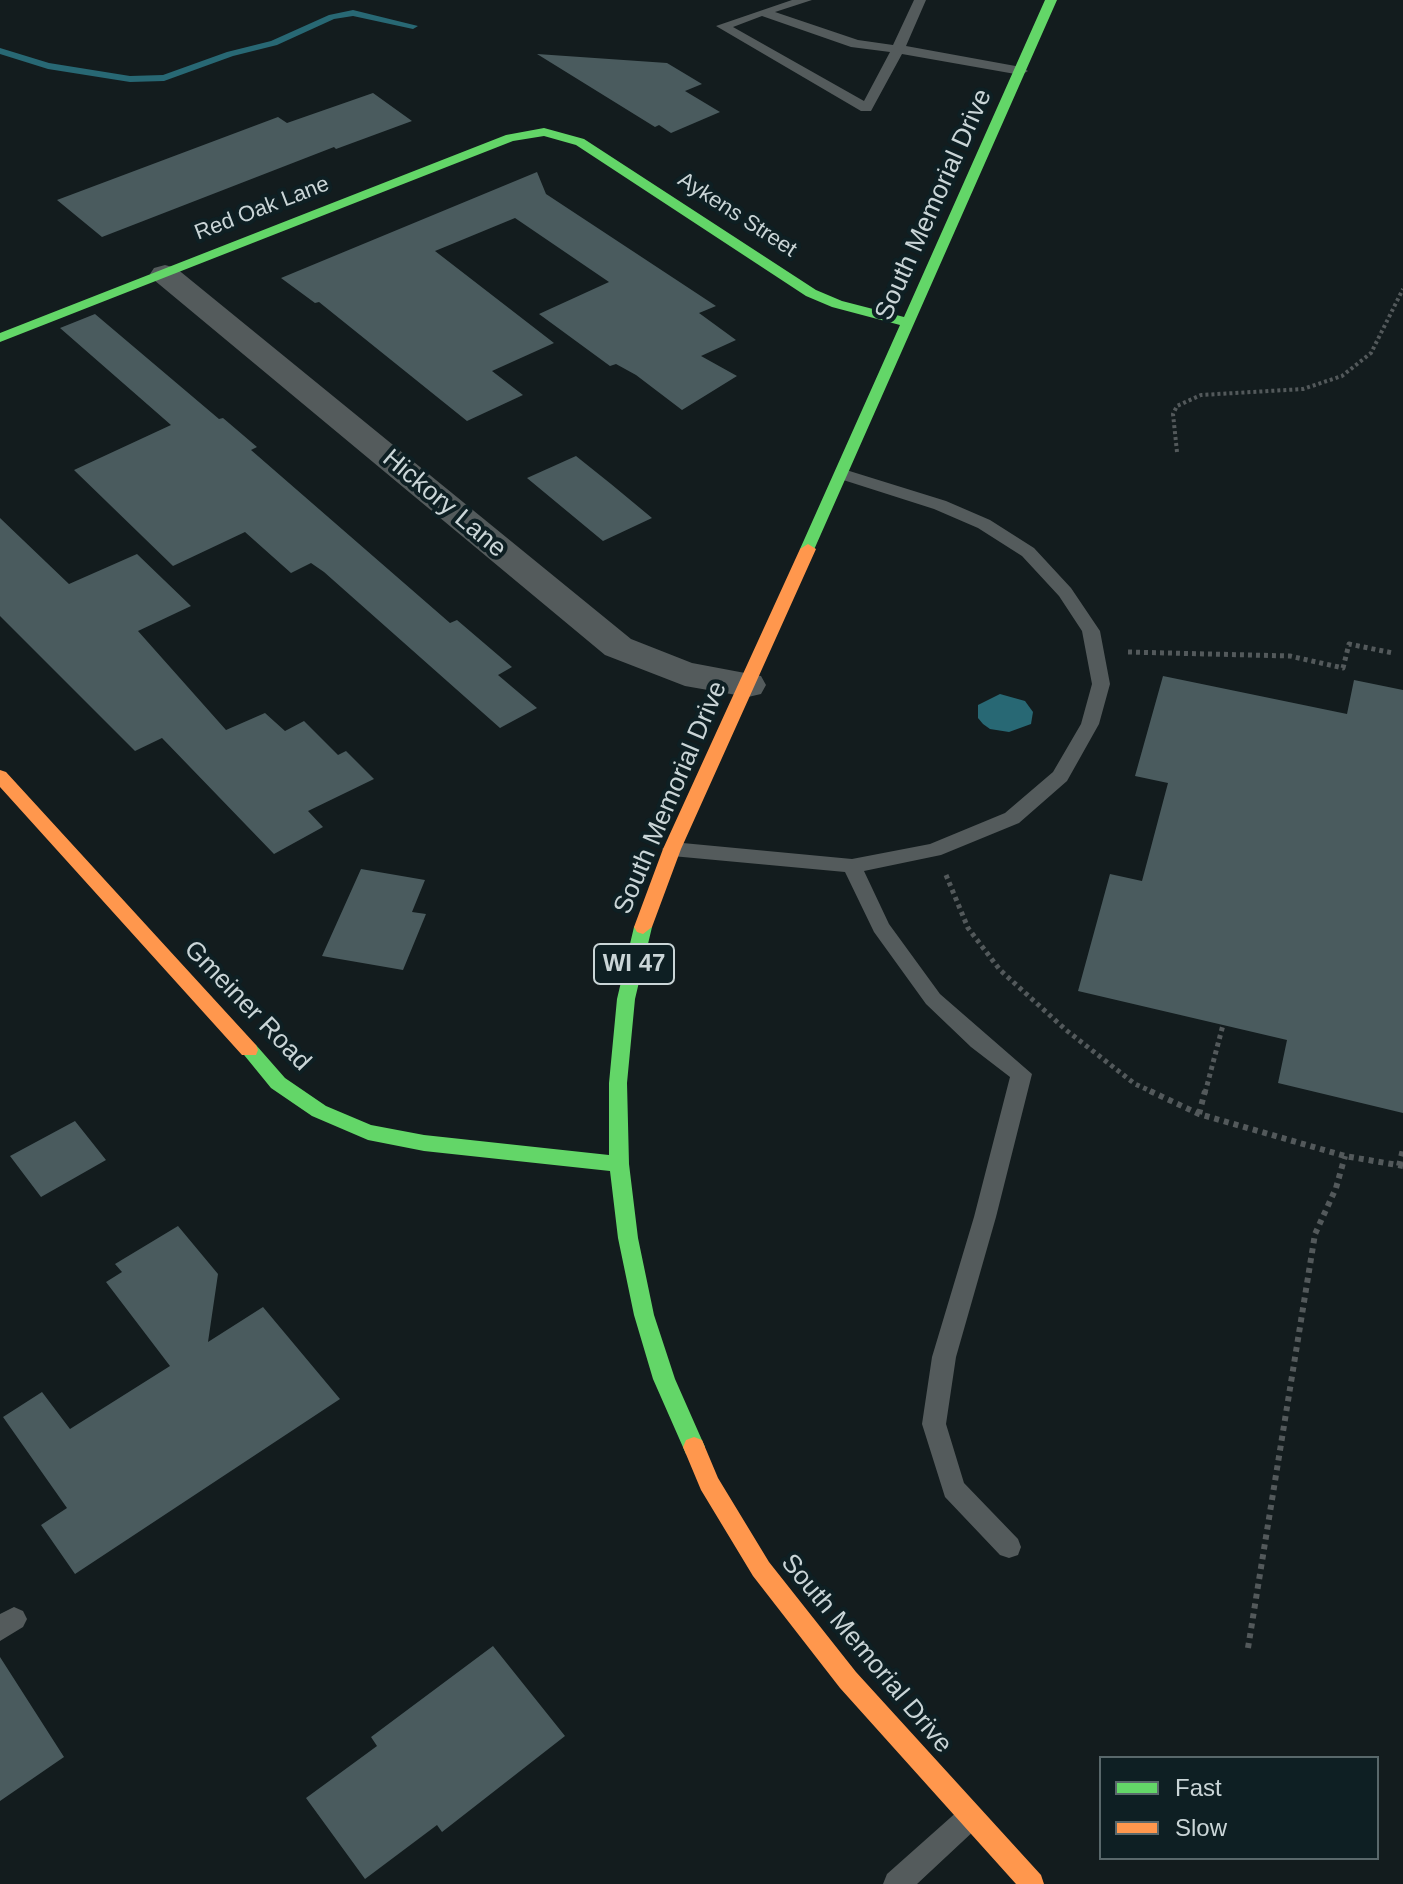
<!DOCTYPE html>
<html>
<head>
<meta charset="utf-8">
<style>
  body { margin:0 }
  #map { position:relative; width:1403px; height:1884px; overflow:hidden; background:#131c1e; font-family:Arial,sans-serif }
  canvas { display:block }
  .legend { position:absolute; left:1099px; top:1756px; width:280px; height:104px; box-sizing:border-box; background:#0e1f23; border:2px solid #59686b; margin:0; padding:10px 14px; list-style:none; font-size:24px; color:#cad5d7 }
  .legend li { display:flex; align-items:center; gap:16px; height:40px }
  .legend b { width:40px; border:2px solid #59686b }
</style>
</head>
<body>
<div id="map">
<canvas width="1403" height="1884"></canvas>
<ul class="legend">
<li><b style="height:10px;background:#63d668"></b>Fast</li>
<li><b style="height:10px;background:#ff974d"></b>Slow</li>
</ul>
</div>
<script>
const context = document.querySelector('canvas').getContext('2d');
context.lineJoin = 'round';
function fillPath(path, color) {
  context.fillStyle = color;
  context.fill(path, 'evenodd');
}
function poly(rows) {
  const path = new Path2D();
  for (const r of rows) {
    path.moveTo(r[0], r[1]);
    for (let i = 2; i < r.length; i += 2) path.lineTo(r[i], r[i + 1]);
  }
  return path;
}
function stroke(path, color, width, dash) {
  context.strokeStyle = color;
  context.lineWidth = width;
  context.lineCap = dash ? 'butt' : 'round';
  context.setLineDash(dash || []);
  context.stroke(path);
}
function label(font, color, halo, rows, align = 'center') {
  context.font = font + ' Arial,sans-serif';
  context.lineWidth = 8;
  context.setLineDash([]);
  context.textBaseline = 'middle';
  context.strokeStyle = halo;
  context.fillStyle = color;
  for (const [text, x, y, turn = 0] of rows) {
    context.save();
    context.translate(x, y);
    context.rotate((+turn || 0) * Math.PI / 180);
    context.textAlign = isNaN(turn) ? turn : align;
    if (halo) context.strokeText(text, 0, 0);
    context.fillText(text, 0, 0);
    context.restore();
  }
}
fillPath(poly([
  [1000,694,1025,701,1033,712,1031,724,1009,732,990,729,983,724,978,718,978,705]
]), '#286874');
fillPath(poly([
  [353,10,418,26,413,29,353,16,334,19,277,45,233,56,164,81,130,82,48,69,0,54,0,48,49,63,130,76,163,75,227,52,271,41,329,15,353,10]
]), '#286874');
fillPath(poly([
  [537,54,667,63,702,84,685,91,720,112,671,133,659,125,655,127],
  [373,93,412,121,336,149,334,147,102,237,57,200,278,117,287,123],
  [537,172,546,194,716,306,699,313,736,340,701,356,737,376,682,410,636,375,616,364,610,366,539,314,609,282,515,218,435,251,554,343,492,371,523,395,467,421,319,302,315,303,281,278],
  [95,314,219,419,223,418,257,447,251,450,450,623,457,620,512,667,498,675,537,708,500,728,324,572,311,563,291,573,245,532,173,566,74,470,171,425,60,328],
  [576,456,611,484,652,518,603,541,527,478],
  [0,518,69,584,137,554,191,606,138,631,226,730,265,713,285,731,304,721,338,755,346,751,374,779,308,811,323,827,274,854,162,738,135,751,0,616],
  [1163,676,1347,714,1354,680,1403,690,1403,1113,1278,1083,1287,1040,1078,991,1110,874,1142,881,1168,783,1135,776],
  [361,869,425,880,412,912,426,914,403,970,322,956],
  [75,1121,106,1160,41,1197,10,1156],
  [178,1226,218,1274,208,1342,263,1307,340,1399,75,1574,41,1525,67,1508,3,1417,42,1392,70,1429,170,1366,106,1282,122,1272,115,1264],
  [493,1646,565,1736,442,1832,437,1825,365,1879,306,1798,377,1746,371,1737],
  [0,1657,64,1757,0,1801]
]), '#4a5b5e');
stroke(poly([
  [1177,452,1173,414,1177,406,1201,395,1303,389,1342,376,1371,353,1403,289]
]), '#53595b', 4, [3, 3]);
stroke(poly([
  [1128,652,1290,656,1343,668,1349,644,1393,653],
  [946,875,968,928,1000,970,1066,1030,1135,1084,1155,1093],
  [1205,1093,1223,1025]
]), '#53595b', 5, [4, 4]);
stroke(poly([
  [1150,1091,1199,1114,1345,1156,1403,1166],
  [1199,1114,1205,1091],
  [1399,1166,1403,1149],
  [1248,1648,1315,1234,1336,1188,1345,1156]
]), '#53595b', 6, [5, 5]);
fillPath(poly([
  [792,0,812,0,775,12,858,40,893,45,914,0,926,0,906,46,1021,67,1028,71,1021,75,902,54,871,111,861,111,716,26,792,0],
  [762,16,851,47,890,52,864,101,733,27,762,16],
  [843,469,946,501,990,520,1034,548,1071,588,1100,631,1110,684,1099,724,1067,781,1019,823,941,855,864,871,889,924,940,994,1032,1074,996,1217,956,1357,946,1424,964,1483,1018,1539,1021,1547,1018,1555,1009,1558,1000,1555,945,1497,922,1424,932,1357,974,1217,1010,1077,971,1047,926,1004,874,932,845,872,672,856,662,849,672,842,852,859,930,844,1005,813,1053,772,1081,724,1092,684,1082,631,1059,596,1022,556,978,528,934,509,837,478,835,474,837,470,843,469],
  [14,1607,23,1611,27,1619,23,1627,0,1641,0,1614,14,1607],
  [968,1806,977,1810,981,1819,977,1828,917,1884,883,1884,887,1874,959,1810,968,1806]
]), '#545b5c');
fillPath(poly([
  [165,265,176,268,631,639,692,663,761,676,766,685,761,694,748,697,685,686,605,655,154,280,150,274,154,268,165,265]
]), '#545b5c');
fillPath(poly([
  [1045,0,1057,0,813,552,803,552,800,549,900,325,832,307,806,296,576,145,544,136,513,141,0,342,0,333,506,135,544,128,584,139,816,290,842,301,904,317,1045,0],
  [643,920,652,927,635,999,627,1083,629,1164,638,1238,654,1315,675,1379,705,1447,702,1454,694,1457,686,1454,653,1379,634,1315,618,1238,610,1171,424,1151,368,1140,312,1116,271,1088,240,1050,242,1045,249,1043,256,1045,285,1078,326,1106,371,1125,424,1135,609,1155,609,1083,617,999,634,927,643,920]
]), '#63d668');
fillPath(poly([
  [808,544,816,549,681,849,652,927,643,934,637,932,634,927,663,849,800,549,808,544],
  [0,770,6,772,256,1045,258,1050,256,1055,242,1055,0,787,0,770],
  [694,1437,702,1440,718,1478,769,1562,856,1672,1041,1875,1044,1884,1016,1884,840,1688,753,1576,701,1490,683,1447,686,1440,694,1437]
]), '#ff974d');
label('22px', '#cad5d7', '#0e1f23', [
  ["Red Oak Lane",262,209,-21],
  ["Aykens Street",737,215,33]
]);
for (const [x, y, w] of [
  [634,964,80]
]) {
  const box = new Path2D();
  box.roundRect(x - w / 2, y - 20, w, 40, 6);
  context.fillStyle = '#0e1f23';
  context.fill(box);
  stroke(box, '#cad5d7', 2);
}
label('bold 24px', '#cad5d7', null, [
  ["WI 47",634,964]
]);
label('26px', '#cad5d7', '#0e1f23', [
  ["South Memorial Drive",934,205,-66],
  ["Hickory Lane",444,504,40],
  ["South Memorial Drive",671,798,-67],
  ["Gmeiner Road",247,1006,46],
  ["South Memorial Drive",866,1654,50]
]);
</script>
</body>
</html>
